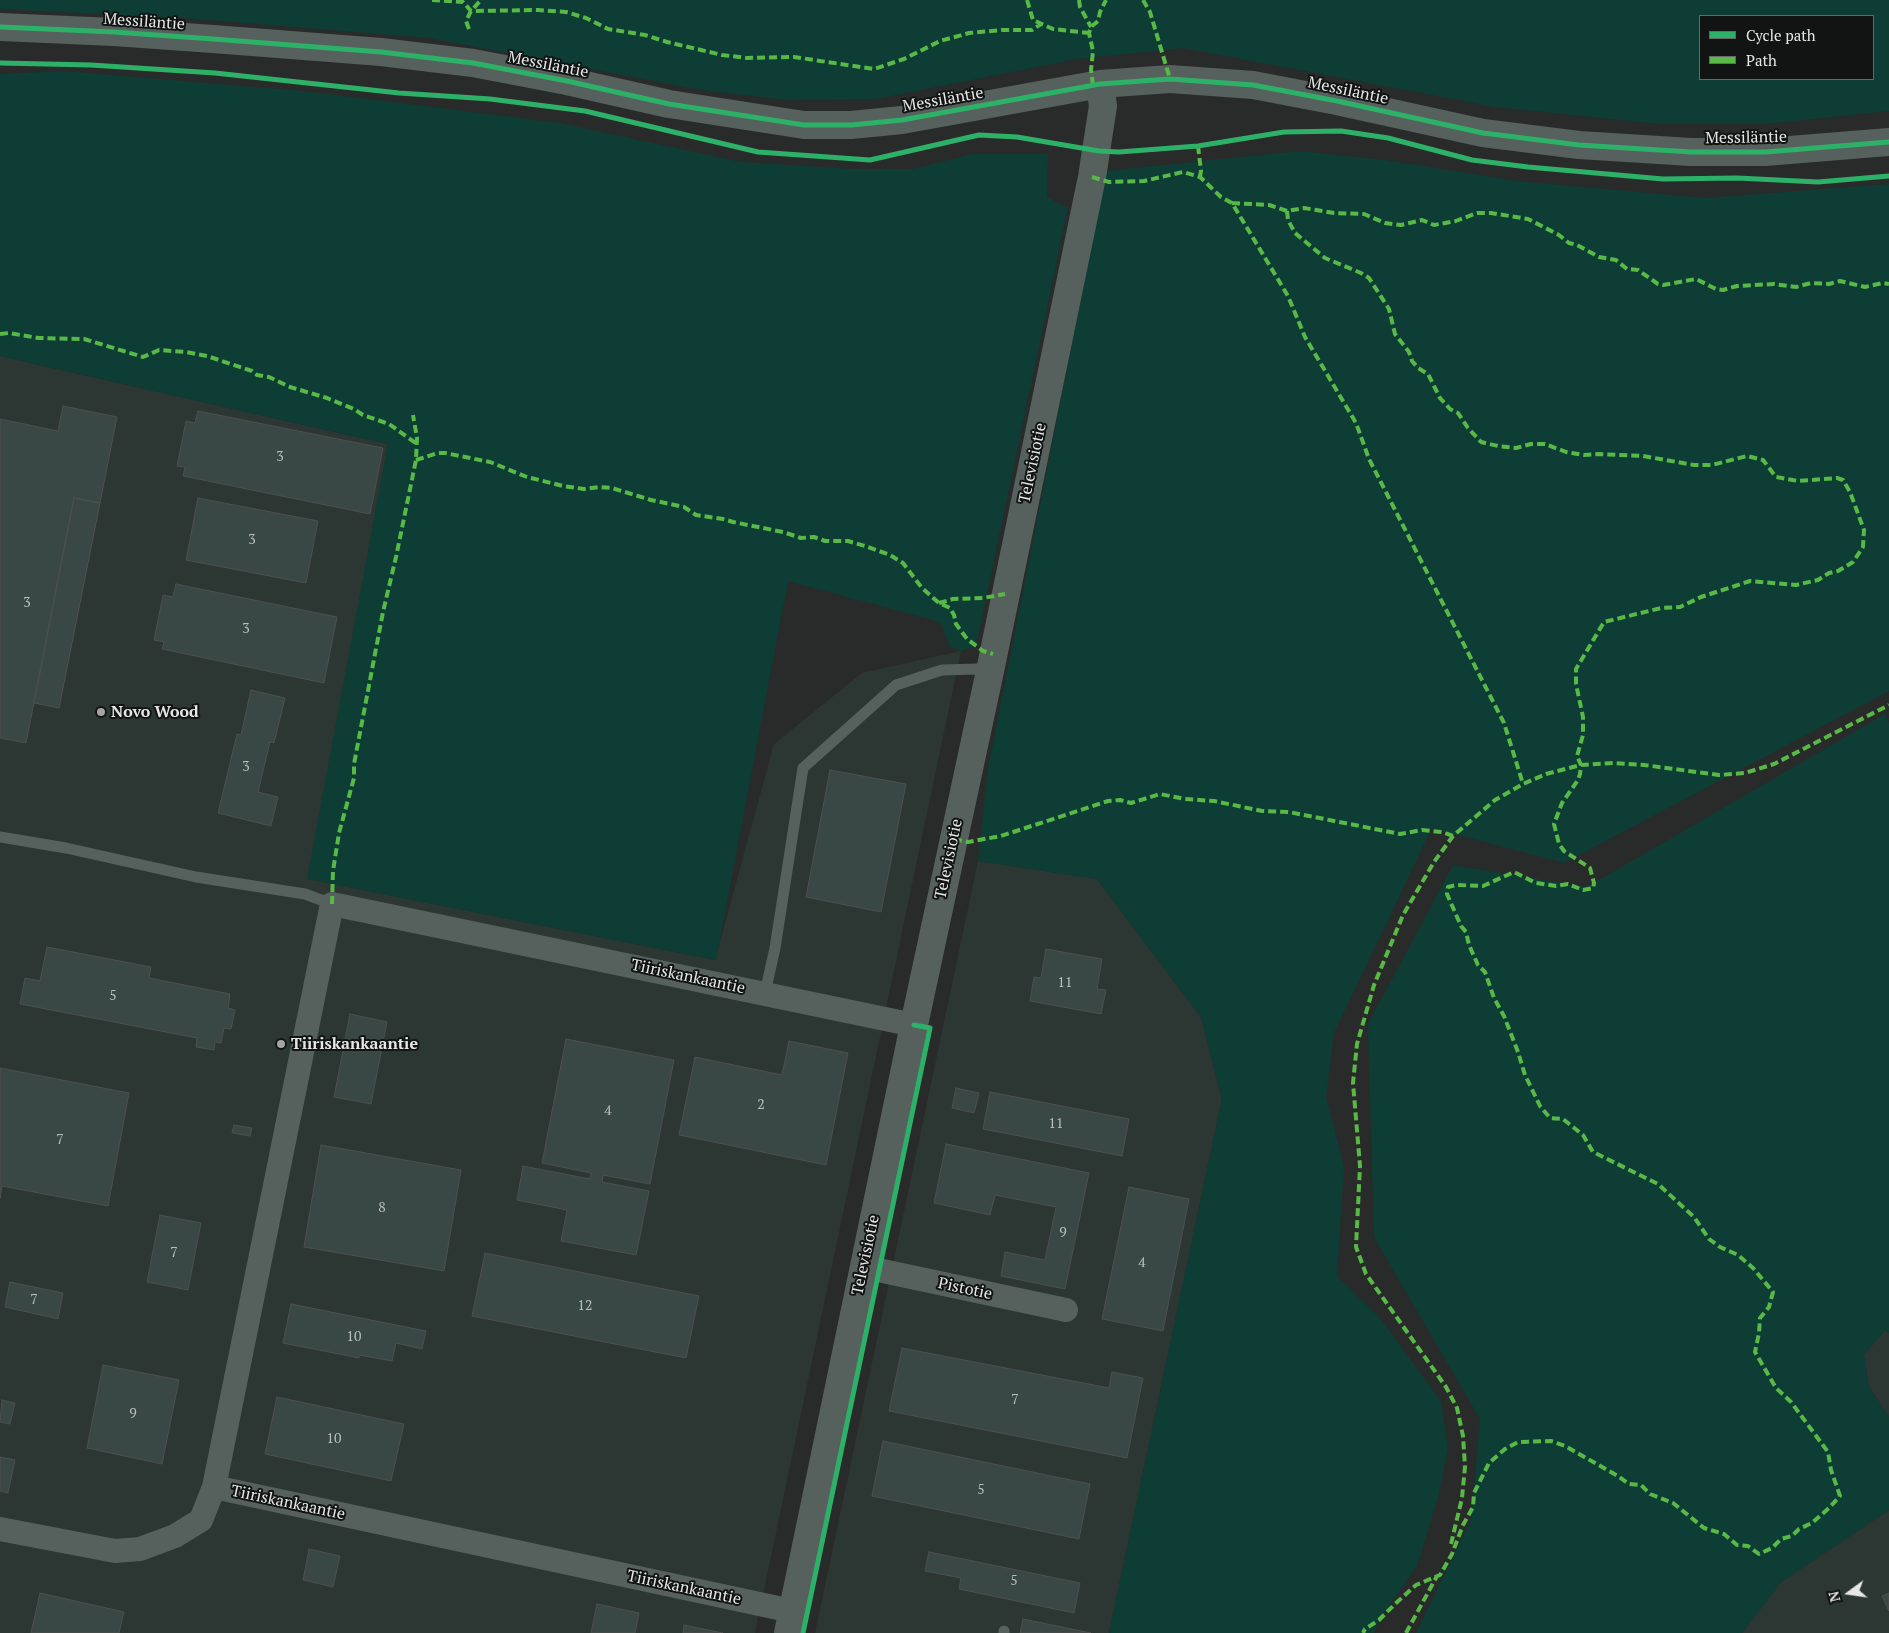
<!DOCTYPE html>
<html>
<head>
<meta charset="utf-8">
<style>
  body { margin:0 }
  #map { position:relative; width:1889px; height:1633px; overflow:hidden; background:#292b2a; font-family:"PT Serif",serif }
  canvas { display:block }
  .legend { position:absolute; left:1699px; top:15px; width:175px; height:65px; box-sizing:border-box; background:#121413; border:1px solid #666867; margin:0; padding:6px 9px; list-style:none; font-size:15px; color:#e4e7e6 }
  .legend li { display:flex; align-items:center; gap:10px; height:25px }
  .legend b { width:25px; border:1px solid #666867 }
  .north { position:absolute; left:1824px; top:1568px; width:50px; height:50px; -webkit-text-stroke:4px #121413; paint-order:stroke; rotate:256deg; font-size:14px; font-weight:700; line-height:20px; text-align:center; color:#e4e7e6 }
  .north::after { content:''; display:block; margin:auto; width:18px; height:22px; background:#e4e7e6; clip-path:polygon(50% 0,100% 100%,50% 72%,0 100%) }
</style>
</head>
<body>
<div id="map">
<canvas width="1889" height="1633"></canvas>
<ul class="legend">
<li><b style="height:6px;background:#2db169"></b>Cycle path</li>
<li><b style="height:6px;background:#58b947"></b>Path</li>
</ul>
<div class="north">N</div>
</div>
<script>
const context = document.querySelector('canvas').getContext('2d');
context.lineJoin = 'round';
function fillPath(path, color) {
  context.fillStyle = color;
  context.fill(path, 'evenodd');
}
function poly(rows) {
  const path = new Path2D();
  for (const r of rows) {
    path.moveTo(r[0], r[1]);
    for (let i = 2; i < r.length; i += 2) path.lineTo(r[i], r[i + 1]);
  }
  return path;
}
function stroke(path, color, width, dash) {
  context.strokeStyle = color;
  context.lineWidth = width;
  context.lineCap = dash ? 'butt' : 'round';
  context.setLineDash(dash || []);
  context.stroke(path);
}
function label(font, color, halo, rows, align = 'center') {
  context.font = font + ' "PT Serif",serif';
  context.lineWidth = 4;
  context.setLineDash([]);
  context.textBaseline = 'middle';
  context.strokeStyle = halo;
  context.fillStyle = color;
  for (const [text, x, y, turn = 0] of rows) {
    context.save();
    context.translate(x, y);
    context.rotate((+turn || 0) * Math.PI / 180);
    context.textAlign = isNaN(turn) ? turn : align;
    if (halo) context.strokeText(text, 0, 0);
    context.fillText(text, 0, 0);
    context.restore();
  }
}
fillPath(poly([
  [0,356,388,444,308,879,715,960,774,744,862,673,961,651,755,1633,0,1633],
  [978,861,1097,879,1201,1017,1222,1099,1109,1633,815,1633],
  [1885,1330,1889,1333,1889,1417,1869,1387,1864,1355],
  [1889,1510,1889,1633,1742,1633,1781,1582]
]), '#2c3633');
fillPath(poly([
  [0,0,1889,0,1889,111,1765,124,1660,124,1495,107,1183,48,1077,59,876,99,788,100,707,91,429,38,184,18,0,9],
  [1700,16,1873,16,1873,79,1700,79],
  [63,71,304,91,560,123,741,162,854,169,913,169,973,154,1048,154,1047,197,1068,208,976,646,961,651,950,647,940,622,788,581,716,960,307,879,388,444,0,356,0,74],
  [1299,151,1385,160,1517,181,1705,198,1889,184,1889,691,1564,863,1432,828,1334,1033,1326,1097,1344,1166,1337,1276,1379,1317,1441,1401,1448,1449,1439,1494,1417,1566,1379,1620,1374,1633,1109,1633,1222,1099,1201,1017,1097,879,978,861,988,769,1106,171],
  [1885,714,1889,723,1889,1333,1885,1330,1864,1355,1869,1387,1889,1417,1889,1510,1781,1582,1742,1633,1416,1633,1471,1520,1480,1419,1374,1237,1368,1024,1453,865,1587,887]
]), '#0d3d34');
const building = poly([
  [63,406,117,417,100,503,74,498,26,743,0,738,0,419,58,431,63,406],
  [198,411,383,448,370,514,183,476,185,467,177,466,186,421,195,423,198,411],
  [74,498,100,503,59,708,34,703,74,498],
  [198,498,318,521,306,583,186,560,198,498],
  [176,584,337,617,324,683,162,649,164,642,154,640,163,595,173,597,176,584],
  [251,690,285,698,274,743,270,742,258,792,278,797,271,826,218,813,237,734,241,735,251,690],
  [830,770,906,784,881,912,806,897,830,770],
  [47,947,151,967,149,978,230,994,228,1008,235,1010,231,1029,224,1028,221,1043,215,1042,214,1050,196,1047,197,1038,20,1004,25,978,40,981,47,947],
  [1046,949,1102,959,1097,989,1106,990,1101,1014,1030,1001,1034,977,1041,978,1046,949],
  [350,1014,387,1022,371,1104,334,1097,350,1014],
  [566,1039,674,1060,650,1184,603,1175,602,1182,649,1191,636,1255,561,1241,567,1210,517,1200,523,1166,590,1179,591,1173,542,1163,566,1039],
  [789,1041,848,1053,826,1165,679,1135,695,1057,782,1075,789,1041],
  [0,1068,129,1093,108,1206,2,1186,0,1199,0,1068],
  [956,1088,979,1093,974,1113,952,1108,956,1088],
  [990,1092,1129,1119,1122,1156,983,1129,990,1092],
  [234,1125,252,1128,250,1136,232,1133,234,1125],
  [946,1144,1089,1173,1065,1289,1001,1276,1005,1252,1045,1260,1056,1207,995,1195,990,1215,934,1203,946,1144],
  [321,1145,461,1170,444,1271,304,1247,321,1145],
  [1129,1187,1189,1199,1163,1331,1102,1319,1129,1187],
  [160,1215,201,1223,188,1290,147,1282,160,1215],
  [485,1253,699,1296,686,1358,472,1316,485,1253],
  [10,1282,63,1293,58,1319,5,1307,10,1282],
  [291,1304,426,1331,422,1349,396,1343,392,1361,359,1355,359,1358,283,1343,291,1304],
  [902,1348,1109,1388,1112,1372,1143,1378,1127,1458,889,1411,902,1348],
  [103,1365,179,1380,162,1464,87,1448,103,1365],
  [277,1397,404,1424,391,1481,265,1454,277,1397],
  [2,1400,15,1403,10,1424,0,1422,2,1400],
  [883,1441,1090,1484,1079,1539,872,1496,883,1441],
  [0,1457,15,1460,8,1493,0,1491,0,1457],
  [309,1549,340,1556,333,1587,303,1580,309,1549],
  [929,1552,1080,1583,1074,1613,959,1589,961,1578,925,1571,929,1552],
  [40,1593,124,1612,119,1633,31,1633,40,1593],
  [1889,1593,1889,1611,1882,1596,1889,1593],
  [597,1604,639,1613,635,1633,591,1633,597,1604],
  [1023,1619,1091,1633,1020,1633,1023,1619],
  [684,1625,723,1633,683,1633,684,1625]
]);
fillPath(building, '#3a4845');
stroke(building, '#4e4f4f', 1);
stroke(poly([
  [0,837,66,848,196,877,305,894,332,904],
  [765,993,775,948,803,768,896,685,942,670,977,669,990,671],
  [1004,1633,1004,1631]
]), '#56605d', 11);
stroke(poly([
  [864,1267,1066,1310],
  [0,1529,115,1551,140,1549,175,1536,201,1520,214,1487],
  [792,1611,214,1487,332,904,914,1025]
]), '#56605d', 24);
stroke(poly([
  [0,27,114,32,213,39,381,52,473,63,567,81,669,104,804,125,851,125,902,120,1100,84,1170,79,1253,85,1337,101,1483,133,1579,145,1691,152,1765,152,1889,142],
  [788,1633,914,1025,990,671,1092,177,1103,106,1100,84]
]), '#56605d', 28);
stroke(poly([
  [432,0,463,2,471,11,538,10,566,12,586,18,608,29,645,35,667,42,722,55,747,58,794,57,874,69,904,59,940,41,969,33,1002,30,1032,30,1041,24],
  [1027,0,1033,20,1053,29,1089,33],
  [1079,0,1080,7,1091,27],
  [1143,0,1150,12,1170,79],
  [469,29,466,21,471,11,481,0],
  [1093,85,1091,70,1093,51,1089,33,1091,27,1098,21,1100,12,1106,0],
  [1198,146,1201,171,1200,177],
  [1092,177,1109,182,1144,181,1183,172,1200,177,1221,197,1232,203,1288,296,1305,337,1356,423,1369,459,1504,723,1523,784],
  [1232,203,1269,205,1287,211,1304,208,1334,213,1364,214,1385,223,1401,225,1422,220,1434,225,1456,221,1477,213,1491,213,1528,219,1559,235,1569,243,1577,245,1599,257,1616,260,1627,269,1638,270,1658,284,1663,285,1696,279,1716,289,1723,290,1737,286,1774,284,1796,287,1811,283,1829,284,1840,281,1865,287,1883,283,1889,284],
  [1287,211,1288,220,1295,233,1325,258,1361,273,1369,278,1389,309,1395,334,1409,352,1412,361,1418,368,1428,374,1440,398,1450,409,1458,413,1468,428,1481,442,1498,446,1516,448,1531,444,1545,444,1566,452,1584,455,1598,454,1643,456,1694,465,1712,465,1747,456,1763,460,1776,477,1798,481,1837,478,1843,480,1850,492,1864,530,1863,547,1853,562,1838,571,1829,573,1818,580,1796,585,1750,581,1701,597,1680,607,1661,608,1604,622,1576,669,1576,684,1583,717,1583,735,1577,756,1581,765,1580,774,1578,780,1562,803,1554,824,1559,844,1564,851,1590,868,1594,883,1593,888,1583,890,1568,884,1556,886,1536,883,1514,872,1483,886,1456,885,1448,887,1447,894,1461,926,1466,932,1469,945,1478,965,1485,972,1494,998,1504,1016,1518,1052,1525,1075,1540,1106,1550,1118,1563,1119,1583,1135,1593,1152,1658,1184,1694,1217,1709,1239,1720,1247,1738,1255,1753,1268,1773,1292,1769,1307,1760,1318,1759,1333,1755,1352,1776,1388,1791,1402,1828,1452,1831,1470,1840,1496,1829,1508,1812,1523,1799,1529,1792,1536,1781,1539,1772,1548,1759,1554,1748,1546,1737,1545,1724,1534,1704,1528,1673,1503,1650,1494,1641,1485,1629,1484,1618,1476,1565,1446,1551,1441,1518,1442,1505,1449,1489,1463,1474,1493,1473,1507,1463,1525,1452,1554,1440,1575,1416,1585,1395,1604,1379,1620,1365,1629,1363,1633],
  [0,334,9,333,38,338,84,339,143,357,159,350,186,352,207,356,252,371,257,375,269,377,290,387,327,398,354,409,363,415,389,424,417,444],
  [416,460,438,453,445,453,490,462,527,477,563,486,584,489,600,487,612,488,651,500,684,507,696,515,723,519,733,522,783,532,801,538,814,537,825,541,848,541,865,546,890,555,903,563,922,588,939,603,950,608,954,615,956,624,967,639,983,651,993,654],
  [939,603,953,599,983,598,1005,594],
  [954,839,968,842,1001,836,1108,801,1120,800,1131,803,1160,794,1185,799,1214,801,1262,811,1289,812,1400,834,1422,830,1442,832,1453,836],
  [332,904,333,871,339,833,354,778,354,764,383,612,396,557,416,460,417,438,413,415],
  [1451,1544,1462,1498,1465,1467,1463,1436,1457,1408,1446,1387,1366,1274,1356,1247,1360,1166,1353,1083,1357,1044,1374,985,1403,915,1434,862,1453,836,1495,800,1523,784,1546,774,1581,765,1614,763,1644,765,1719,775,1745,773,1774,764,1889,705],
  [1406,1633,1437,1576]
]), '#58b947', 4, [8, 4]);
stroke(poly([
  [0,27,114,32,213,39,381,52,473,63,567,81,669,104,804,125,851,125,902,120,1100,84,1170,79,1253,85,1337,101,1483,133,1579,145,1691,152,1765,152,1889,142],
  [0,63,91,65,215,73,399,93,490,99,585,111,758,152,870,160,979,135,1017,137,1099,151,1119,152,1198,146,1284,132,1341,131,1388,138,1472,160,1528,167,1663,179,1737,178,1818,182,1889,176],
  [803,1633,930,1028,914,1025]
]), '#2db169', 5);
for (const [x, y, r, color] of [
  [101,712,5,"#a3a5a4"],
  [281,1044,5,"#a3a5a4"]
]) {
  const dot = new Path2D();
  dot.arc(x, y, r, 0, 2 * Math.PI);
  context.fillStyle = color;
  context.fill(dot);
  stroke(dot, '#121413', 2);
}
label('14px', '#babfbe', null, [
  ["3",280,457],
  ["3",252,540],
  ["3",27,603],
  ["3",246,629],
  ["3",246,767],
  ["11",1065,983],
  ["5",113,996],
  ["2",761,1105],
  ["4",608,1111],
  ["11",1056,1124],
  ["7",60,1140],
  ["8",382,1208],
  ["9",1063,1233],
  ["7",174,1253],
  ["4",1142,1263],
  ["7",34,1300],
  ["12",585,1306],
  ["10",354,1337],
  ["7",1015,1400],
  ["9",133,1414],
  ["10",334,1439],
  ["5",981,1490],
  ["5",1014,1581]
]);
label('16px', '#e4e7e6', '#121413', [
  ["Messiläntie",144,22,4],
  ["Messiläntie",548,65,11],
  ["Messiläntie",1348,91,12],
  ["Messiläntie",943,100,-10],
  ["Messiläntie",1746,138,-1],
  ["Televisiotie",1033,463,-78],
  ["Televisiotie",949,859,-78],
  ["Tiiriskankaantie",688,977,12],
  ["Televisiotie",866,1255,-78],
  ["Pistotie",965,1289,12],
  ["Tiiriskankaantie",288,1503,12],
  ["Tiiriskankaantie",684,1588,12]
]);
label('bold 16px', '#e4e7e6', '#121413', [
  ["Novo Wood",111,712],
  ["Tiiriskankaantie",291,1044]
], 'left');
</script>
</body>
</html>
